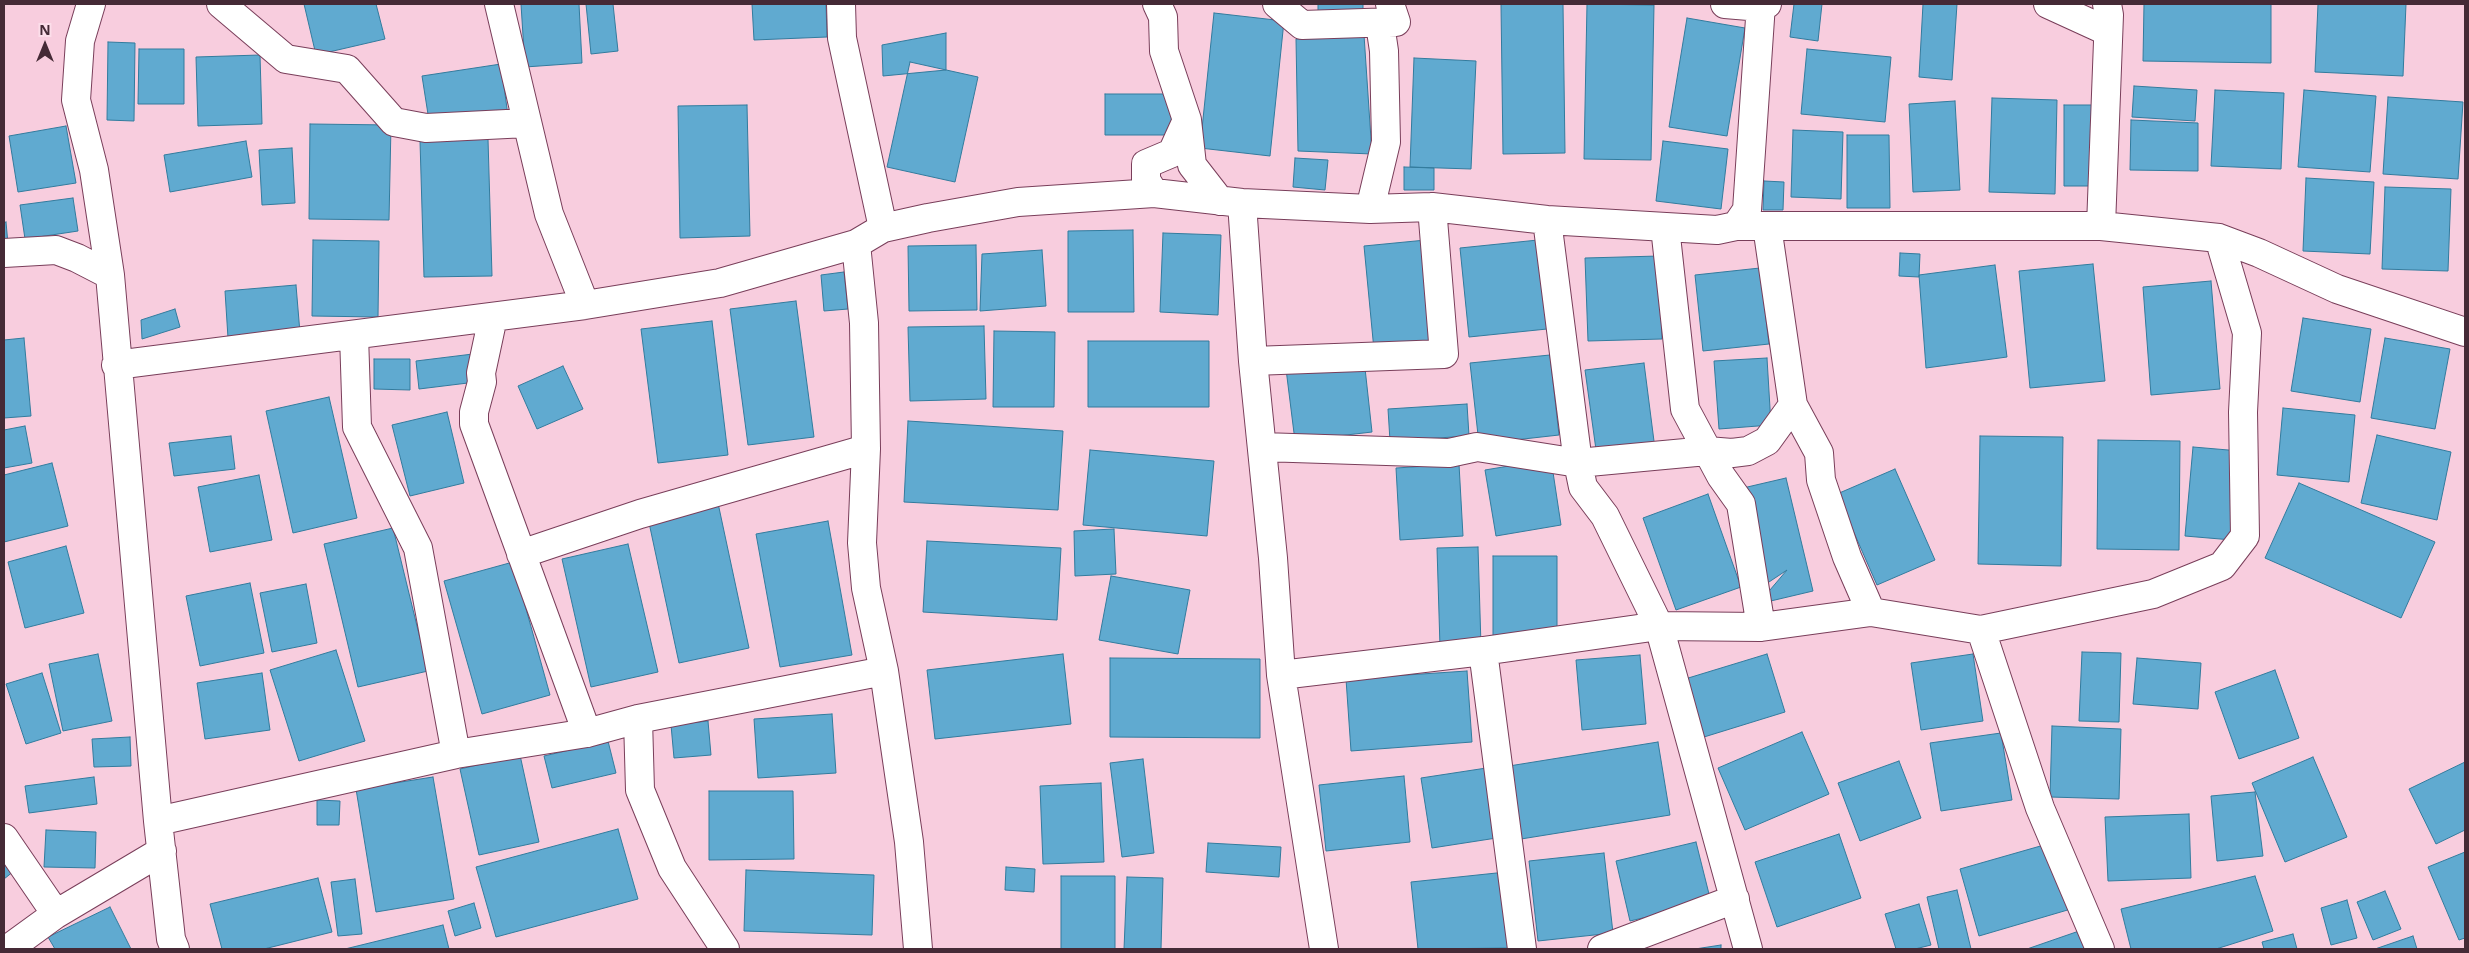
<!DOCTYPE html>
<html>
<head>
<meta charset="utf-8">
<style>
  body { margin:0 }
  #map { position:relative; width:2469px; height:953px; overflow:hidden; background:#f8cdde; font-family:"Open Sans",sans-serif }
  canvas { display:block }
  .frame { position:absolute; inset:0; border:5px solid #452a36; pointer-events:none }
  .north { position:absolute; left:20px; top:20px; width:50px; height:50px; -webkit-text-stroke:4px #fcdeea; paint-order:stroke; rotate:0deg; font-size:14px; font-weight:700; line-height:20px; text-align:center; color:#452a36 }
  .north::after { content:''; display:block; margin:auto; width:18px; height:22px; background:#452a36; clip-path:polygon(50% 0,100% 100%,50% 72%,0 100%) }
</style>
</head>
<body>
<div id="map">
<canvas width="2469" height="953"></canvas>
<div class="frame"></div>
<div class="north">N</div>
</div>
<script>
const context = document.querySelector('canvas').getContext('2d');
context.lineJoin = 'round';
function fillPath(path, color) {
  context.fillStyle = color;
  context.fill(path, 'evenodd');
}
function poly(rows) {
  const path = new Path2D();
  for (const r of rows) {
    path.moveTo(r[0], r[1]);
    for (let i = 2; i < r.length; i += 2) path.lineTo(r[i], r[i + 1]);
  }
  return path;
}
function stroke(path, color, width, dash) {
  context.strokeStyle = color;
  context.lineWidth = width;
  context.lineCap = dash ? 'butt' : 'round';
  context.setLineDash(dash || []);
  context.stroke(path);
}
const building = poly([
  [304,4,376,4,385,39,316,55,304,4],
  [521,4,579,4,582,63,525,67,521,4],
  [586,4,613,4,618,51,591,54,586,4],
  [752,4,826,4,827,37,754,40,752,4],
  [1318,4,1363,4,1363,15,1318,16,1318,4],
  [1501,4,1563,4,1565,153,1503,154,1501,4],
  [1587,4,1654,5,1651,160,1584,159,1587,4],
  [1794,4,1822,4,1818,41,1790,37,1794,4],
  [1923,4,1957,4,1952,80,1919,77,1923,4],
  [2144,4,2271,4,2271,63,2143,61,2144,4],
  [2318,4,2406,4,2403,76,2315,72,2318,4],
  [1214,13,1284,21,1270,156,1200,148,1214,13],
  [1687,18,1745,28,1727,136,1669,127,1687,18],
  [946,33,946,70,883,76,882,45,946,33],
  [1364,35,1372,154,1298,151,1296,39,1364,35],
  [108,42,135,43,134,121,107,120,108,42],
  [139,49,184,49,184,104,138,104,139,49],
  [1807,49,1891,57,1885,122,1801,114,1807,49],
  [260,55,262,124,198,126,196,57,260,55],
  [1414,58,1476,61,1471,169,1410,167,1414,58],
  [910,62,978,77,955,182,887,167,910,62],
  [501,64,508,116,430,127,422,76,501,64],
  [2134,86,2197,90,2195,121,2132,117,2134,86],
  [2215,90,2284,93,2281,169,2211,166,2215,90],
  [2304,90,2376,96,2370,172,2298,167,2304,90],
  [1105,94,1173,94,1173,135,1105,135,1105,94],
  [2388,97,2463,102,2458,179,2383,174,2388,97],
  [1992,98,2057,100,2055,194,1989,192,1992,98],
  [1955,101,1960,190,1913,192,1909,104,1955,101],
  [747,105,750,236,680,238,678,106,747,105],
  [2064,105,2094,105,2094,186,2064,186,2064,105],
  [2131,120,2198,123,2198,171,2130,170,2131,120],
  [310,124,391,125,389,220,309,219,310,124],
  [66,126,76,183,18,192,9,136,66,126],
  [1793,130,1843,132,1841,199,1791,197,1793,130],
  [1847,135,1889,135,1890,208,1847,208,1847,135],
  [488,139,492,276,424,277,420,141,488,139],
  [246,141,252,177,170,192,164,155,246,141],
  [1663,141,1728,149,1721,209,1656,201,1663,141],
  [292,148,295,203,262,205,259,150,292,148],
  [1295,158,1328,160,1325,190,1293,187,1295,158],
  [1404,167,1434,168,1434,190,1404,190,1404,167],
  [2306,178,2374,182,2370,254,2303,251,2306,178],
  [1764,181,1784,182,1783,210,1763,210,1764,181],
  [2385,187,2451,189,2448,271,2382,269,2385,187],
  [73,198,78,231,25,239,20,205,73,198],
  [6,222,8,244,4,244,4,223,6,222],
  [1133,230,1134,312,1068,312,1068,231,1133,230],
  [1163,233,1221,235,1218,315,1160,312,1163,233],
  [313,240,379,241,378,317,312,316,313,240],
  [1426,240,1436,345,1374,350,1364,246,1426,240],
  [1538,240,1547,329,1469,337,1460,248,1538,240],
  [976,245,977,310,909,311,908,246,976,245],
  [1042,250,1046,306,980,311,982,254,1042,250],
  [1900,253,1920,254,1919,277,1899,276,1900,253],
  [1659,256,1662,339,1588,341,1585,258,1659,256],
  [2093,264,2105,381,2030,388,2019,271,2093,264],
  [1995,265,2007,357,1926,368,1919,275,1995,265],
  [1760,268,1769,344,1703,351,1695,275,1760,268],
  [844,272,848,309,824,311,821,275,844,272],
  [2211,281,2220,389,2151,395,2143,287,2211,281],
  [296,285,300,333,228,338,225,291,296,285],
  [796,301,814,437,748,445,730,309,796,301],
  [175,309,180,327,142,339,141,320,175,309],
  [2303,318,2371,329,2360,402,2291,391,2303,318],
  [712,321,728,455,658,463,641,329,712,321],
  [984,326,986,399,910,401,908,327,984,326],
  [994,331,1055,332,1054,407,993,407,994,331],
  [24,338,31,416,4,418,4,340,24,338],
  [2385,338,2450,349,2435,429,2371,418,2385,338],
  [1088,341,1209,341,1209,407,1088,407,1088,341],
  [473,354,476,382,419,389,416,361,473,354],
  [1550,355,1559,435,1479,444,1470,363,1550,355],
  [1767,358,1771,425,1719,429,1714,361,1767,358],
  [374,359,410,359,410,390,374,389,374,359],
  [1364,359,1372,432,1295,441,1286,369,1364,359],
  [1644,363,1655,449,1597,457,1585,370,1644,363],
  [563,366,583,409,537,429,518,386,563,366],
  [329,397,357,518,293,533,266,411,329,397],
  [1467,404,1469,436,1390,441,1388,409,1467,404],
  [2283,408,2355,415,2349,482,2277,475,2283,408],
  [447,412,464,483,410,496,392,425,447,412],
  [908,421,1063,431,1058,510,904,502,908,421],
  [25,426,32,463,4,468,4,430,25,426],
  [2377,435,2451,452,2437,520,2361,503,2377,435],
  [231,436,235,469,174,476,169,443,231,436],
  [1980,436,2063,437,2061,566,1978,564,1980,436],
  [2098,440,2180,441,2179,550,2097,549,2098,440],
  [2193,447,2240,451,2232,540,2185,536,2193,447],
  [1090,450,1214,461,1207,536,1083,525,1090,450],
  [1551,459,1561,525,1496,536,1485,470,1551,459],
  [52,463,68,526,4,542,4,475,52,463],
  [1459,464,1463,536,1400,540,1396,468,1459,464],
  [1895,469,1935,560,1877,585,1837,494,1895,469],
  [259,475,272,540,210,552,198,487,259,475],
  [1786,478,1813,591,1758,604,1787,570,1766,584,1743,488,1786,478],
  [2299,483,2435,542,2401,618,2265,558,2299,483],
  [1708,494,1741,587,1676,610,1643,518,1708,494],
  [718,503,749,648,679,663,648,518,718,503],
  [828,521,852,655,780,667,756,534,828,521],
  [393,528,428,671,358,687,324,544,393,528],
  [1114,529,1116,574,1075,576,1074,531,1114,529],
  [927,541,1061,548,1057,620,923,612,927,541],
  [628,544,658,672,591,687,562,559,628,544],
  [66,546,84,613,25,628,8,562,66,546],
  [1478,547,1481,646,1440,647,1437,548,1478,547],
  [1493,556,1557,556,1557,637,1493,638,1493,556],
  [513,562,550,695,482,714,444,581,513,562],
  [1111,576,1190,590,1178,654,1099,640,1111,576],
  [250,583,264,653,200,666,186,596,250,583],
  [306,584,317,643,272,652,260,593,306,584],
  [336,650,365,741,299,761,270,670,336,650],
  [2082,652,2121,653,2119,722,2079,721,2082,652],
  [98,654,112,721,63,731,49,664,98,654],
  [1063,654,1071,724,935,739,927,670,1063,654],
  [1767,654,1785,712,1704,737,1685,679,1767,654],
  [1973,654,1983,721,1921,730,1911,663,1973,654],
  [1640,655,1646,724,1582,730,1576,660,1640,655],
  [1110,658,1260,659,1260,738,1110,737,1110,658],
  [2137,658,2201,663,2198,709,2133,704,2137,658],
  [2275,670,2299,738,2239,759,2215,692,2275,670],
  [1467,671,1472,742,1351,751,1346,679,1467,671],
  [42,673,61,733,26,744,6,684,42,673],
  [262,673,270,730,205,739,197,683,262,673],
  [832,714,836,773,758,778,754,719,832,714],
  [708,721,711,755,674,758,671,725,708,721],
  [2052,726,2121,729,2119,799,2050,797,2052,726],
  [1802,732,1829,794,1745,830,1718,768,1802,732],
  [2001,733,2012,800,1941,811,1930,743,2001,733],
  [130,737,131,766,94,767,92,739,130,737],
  [608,741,616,773,552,788,544,756,608,741],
  [1658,742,1670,815,1521,839,1509,766,1658,742],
  [520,755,539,842,479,855,460,769,520,755],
  [2313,757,2347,837,2285,862,2252,783,2313,757],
  [1143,759,1154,853,1122,857,1110,763,1143,759],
  [1899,761,1921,818,1860,841,1838,783,1899,761],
  [2465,762,2465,830,2436,844,2409,789,2465,762],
  [1493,767,1503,837,1432,848,1421,778,1493,767],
  [1404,776,1410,842,1326,851,1319,785,1404,776],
  [94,777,97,804,29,813,25,786,94,777],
  [433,777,454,899,376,912,356,789,433,777],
  [1101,783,1104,862,1043,864,1040,786,1101,783],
  [709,791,793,791,794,859,709,860,709,791],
  [2255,792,2263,856,2217,861,2211,796,2255,792],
  [317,800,340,801,339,825,317,825,317,800],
  [2189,814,2191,878,2108,881,2105,817,2189,814],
  [618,829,638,899,496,937,476,867,618,829],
  [46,830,96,832,95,868,44,867,46,830],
  [1839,834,1861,898,1777,927,1755,862,1839,834],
  [1696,842,1711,902,1630,921,1616,861,1696,842],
  [1208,843,1281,847,1279,877,1206,872,1208,843],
  [2051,843,2071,909,1979,936,1960,869,2051,843],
  [2465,852,2465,938,2459,940,2428,867,2465,852],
  [1604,853,1613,933,1538,941,1529,861,1604,853],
  [4,857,14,871,4,879,4,857],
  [1006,867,1035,869,1034,892,1005,890,1006,867],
  [746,870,874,875,872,935,744,931,746,870],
  [1506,872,1514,948,1418,949,1411,882,1506,872],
  [1061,876,1115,876,1115,949,1061,949,1061,876],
  [2255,876,2273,931,2216,949,2131,949,2121,909,2255,876],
  [1127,877,1163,878,1161,949,1124,949,1127,877],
  [318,878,332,932,264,949,222,949,210,904,318,878],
  [355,879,362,934,338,936,331,882,355,879],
  [1957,890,1971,949,1939,949,1927,897,1957,890],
  [2385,891,2401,929,2373,940,2357,902,2385,891],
  [2347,900,2357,938,2331,945,2321,908,2347,900],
  [474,903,481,928,455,936,448,911,474,903],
  [1919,904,1931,945,1915,949,1896,949,1885,914,1919,904],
  [110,907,131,949,55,949,48,937,110,907],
  [443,925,449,949,345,949,443,925],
  [2082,930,2089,949,2027,949,2082,930],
  [2293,934,2297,949,2264,949,2262,942,2293,934],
  [2413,936,2417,949,2375,949,2413,936],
  [1721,945,1721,949,1695,949,1721,945]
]);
fillPath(building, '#60aad0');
stroke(building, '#327b9d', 1);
const minor = poly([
  [91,4,80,41,76,100,94,170,110,275,158,821,171,939,175,949],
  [221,4,286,59,347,69,394,122,426,128,527,123],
  [499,4,549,214,585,305],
  [841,4,842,38,883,228],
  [1157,4,1163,17,1164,51,1187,120,1192,165,1220,201],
  [1277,4,1302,25,1396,22,1390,4],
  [1725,4,1761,7,1767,4],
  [2048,4,2107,31],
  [1154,193,1146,180,1146,164,1172,153,1187,120],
  [1242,203,1253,361,1273,558,1281,675,1324,949],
  [1370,209,1386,142,1384,51,1380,24],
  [1547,220,1578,463,1583,487,1605,516,1659,626,1748,949],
  [1736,226,1747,210,1761,4],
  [1767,226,1793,405,1819,453,1821,480,1847,557,1871,612],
  [2101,226,2109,15,2107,4],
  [1665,227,1685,409,1721,476,1741,504,1761,627],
  [856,244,864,323,866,449,862,543,866,588,884,671,909,842,918,949],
  [4,253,56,250,77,258,110,275],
  [493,317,481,373,482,382,474,412,474,424,587,733],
  [354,335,357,427,418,548,456,754],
  [1253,361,1444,354,1432,207],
  [116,365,585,305,720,283,856,244,883,228,928,218,1018,202,1154,193,1242,203,1370,209,1432,207,1547,220,1717,230,1736,226,2101,226,2219,238,2259,253,2337,289,2465,332],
  [1262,447,1449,453,1477,447,1578,463,1707,451,1732,453,1748,451,1767,441,1793,405],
  [521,554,640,514,866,449],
  [1981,630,2040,808,2100,949],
  [1483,651,1522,949],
  [1281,675,1483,651,1659,626,1761,627,1871,612,1981,630,2153,594,2222,566,2245,536,2243,412,2247,333,2219,238],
  [638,719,640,790,672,868,725,949],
  [158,821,456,754,587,733,638,719,884,671],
  [4,838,56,914],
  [8,949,56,914,162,851],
  [1602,949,1735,899]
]);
stroke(minor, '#793e5a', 30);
stroke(minor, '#fff', 28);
</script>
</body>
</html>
